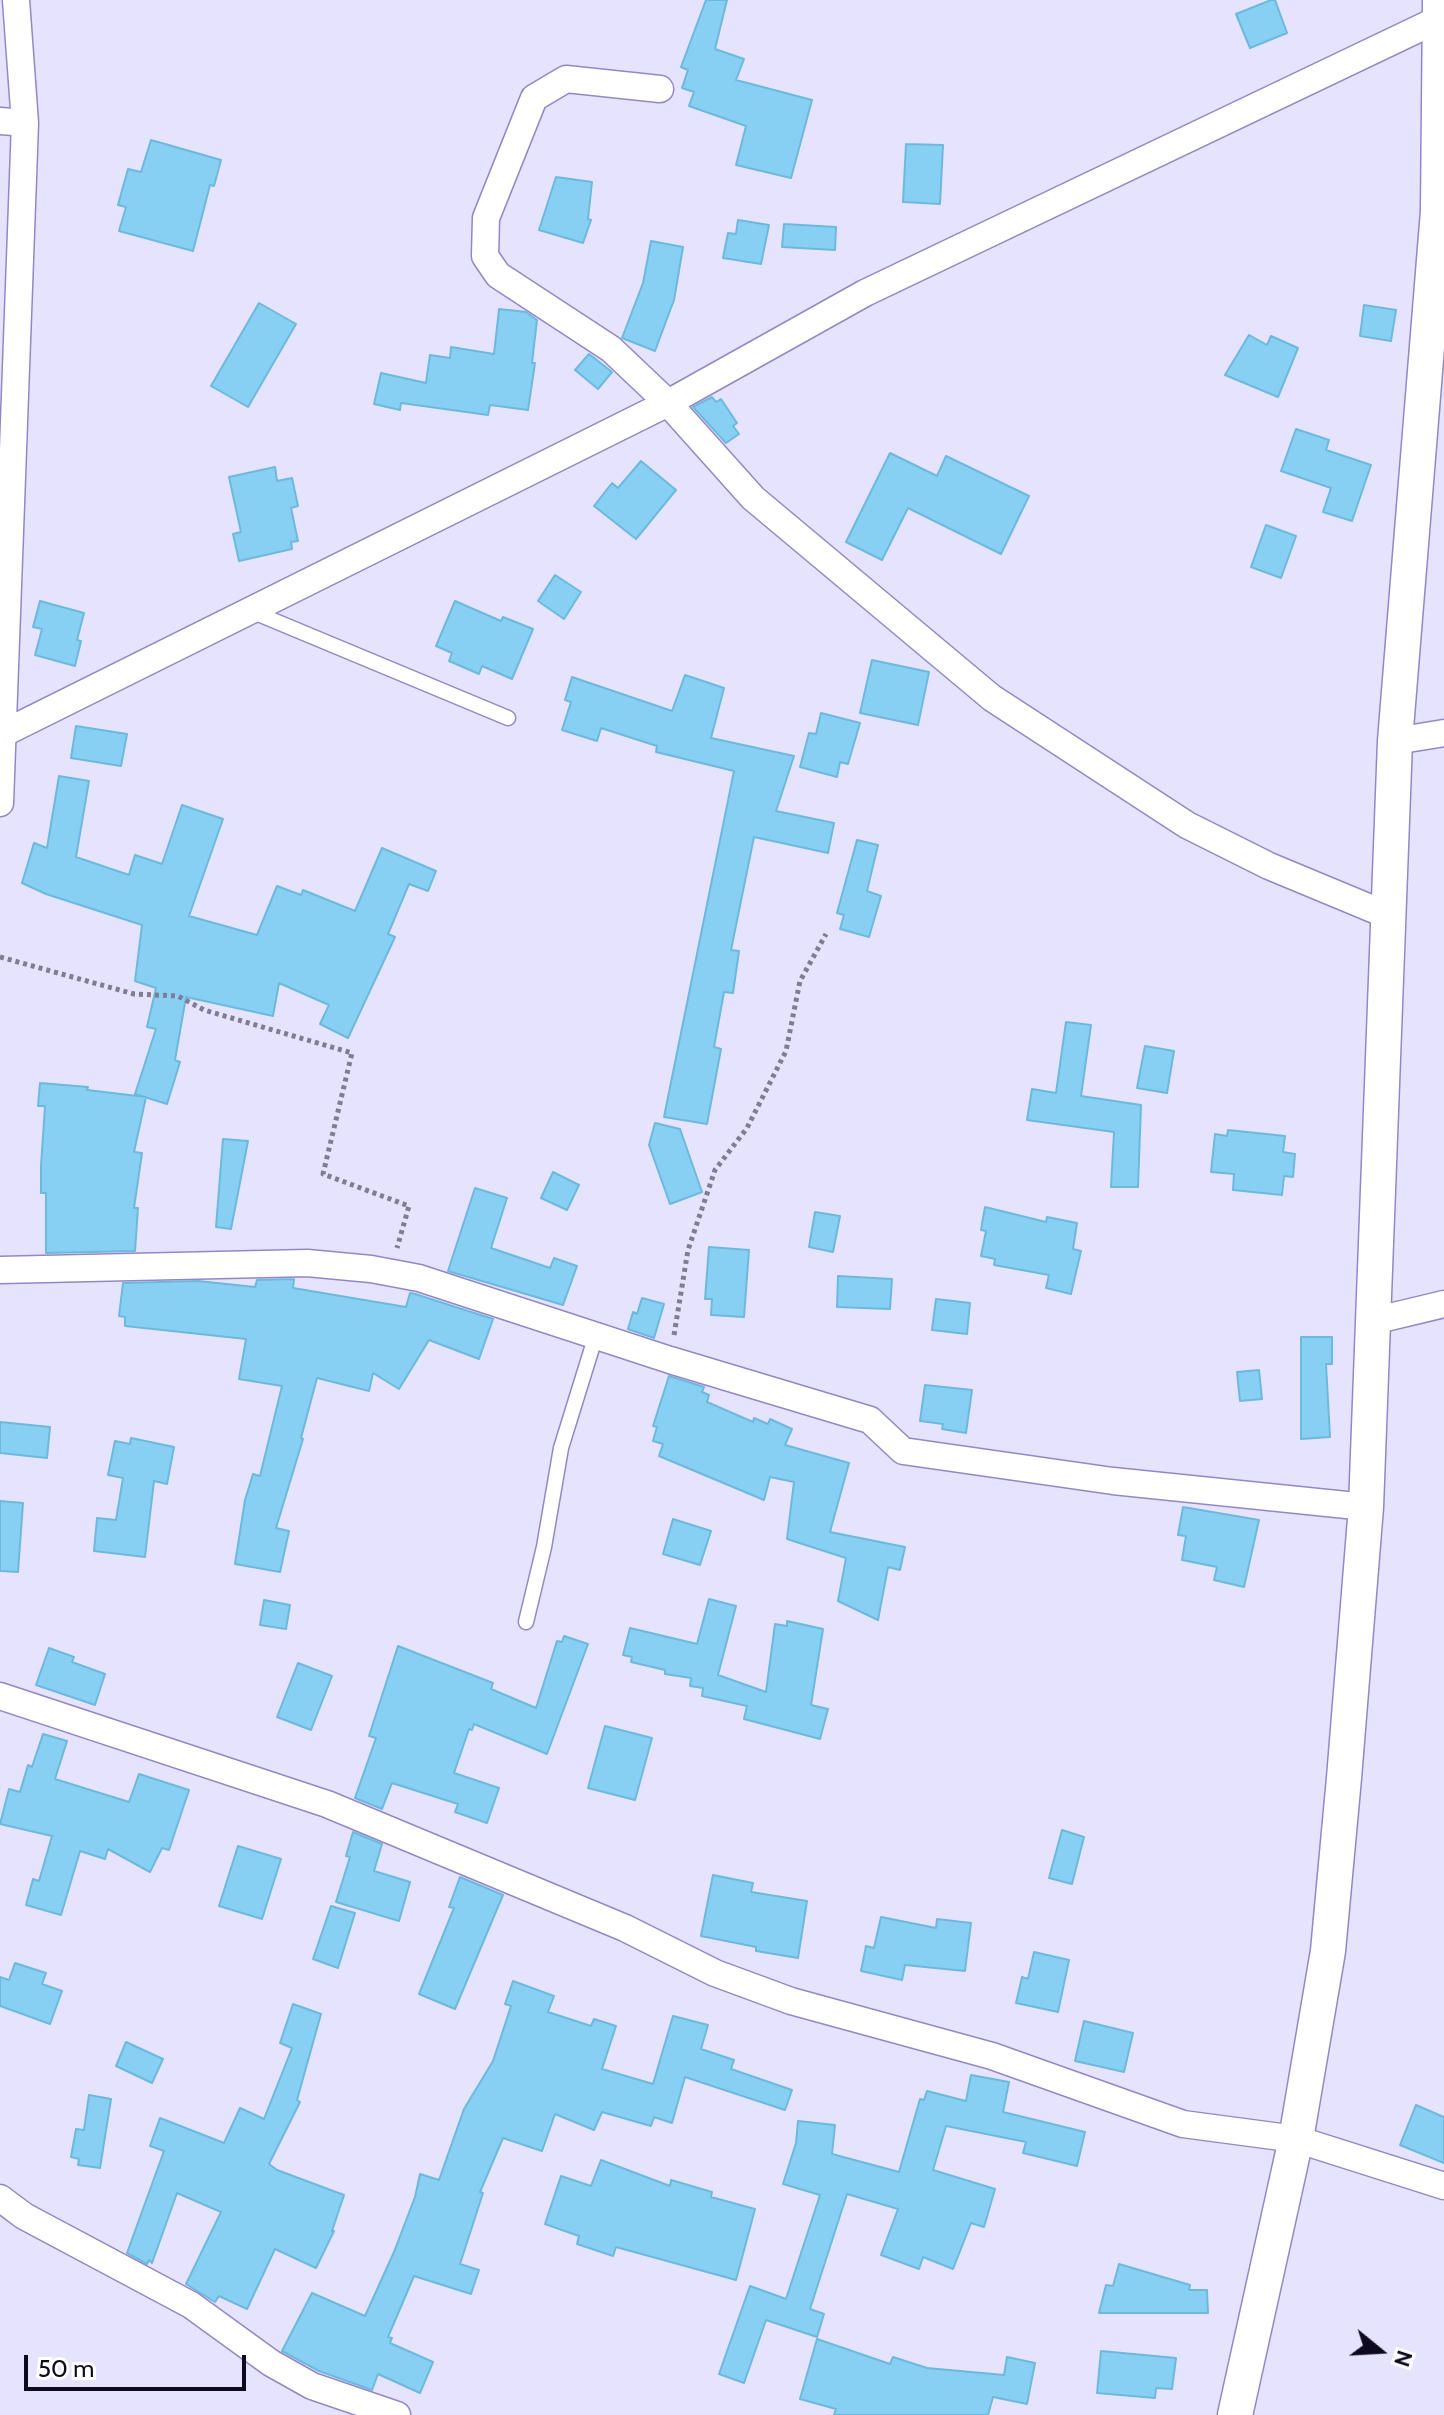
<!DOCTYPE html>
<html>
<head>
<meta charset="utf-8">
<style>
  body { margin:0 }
  #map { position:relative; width:1444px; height:2415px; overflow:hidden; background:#e6e3fe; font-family:Cabin,sans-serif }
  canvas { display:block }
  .north { position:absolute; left:1340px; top:2311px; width:80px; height:80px; -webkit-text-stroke:6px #fff; paint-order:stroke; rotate:108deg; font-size:22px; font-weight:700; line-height:32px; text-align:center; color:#0e091f }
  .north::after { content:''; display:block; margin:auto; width:28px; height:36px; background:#0e091f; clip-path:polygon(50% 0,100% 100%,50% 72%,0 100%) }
  .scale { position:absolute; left:24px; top:2355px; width:222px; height:36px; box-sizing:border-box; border:4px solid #0e091f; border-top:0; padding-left:10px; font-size:24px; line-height:28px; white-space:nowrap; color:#0e091f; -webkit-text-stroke:6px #fff; paint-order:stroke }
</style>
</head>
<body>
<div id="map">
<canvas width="1444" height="2415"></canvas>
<div class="north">N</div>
<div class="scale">50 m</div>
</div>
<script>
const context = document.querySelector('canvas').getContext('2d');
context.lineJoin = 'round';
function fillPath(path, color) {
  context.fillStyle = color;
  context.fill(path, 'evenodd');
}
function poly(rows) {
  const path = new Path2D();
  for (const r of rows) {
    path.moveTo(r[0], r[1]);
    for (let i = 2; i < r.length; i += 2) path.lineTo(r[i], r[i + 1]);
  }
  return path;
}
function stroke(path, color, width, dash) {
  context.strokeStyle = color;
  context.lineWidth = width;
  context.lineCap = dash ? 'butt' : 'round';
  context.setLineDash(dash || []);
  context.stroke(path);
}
const building = poly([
  [706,0,727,0,715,49,744,59,736,80,812,100,791,178,736,165,746,126,689,106,694,92,682,88,688,70,681,67,706,0],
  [1271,0,1275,0,1287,33,1250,48,1236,14,1271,0],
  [151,140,221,160,214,186,210,185,193,251,119,231,126,207,118,205,128,169,141,172,151,140],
  [906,144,943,145,940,204,903,202,906,144],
  [556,177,592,182,588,219,591,220,583,243,539,230,556,177],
  [738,220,769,225,761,264,723,258,728,233,736,234,738,220],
  [784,224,836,227,835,250,782,247,784,224],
  [651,241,683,247,674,300,655,351,622,338,643,283,651,241],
  [259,303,296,324,248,407,211,386,259,303],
  [1364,305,1396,310,1391,341,1360,336,1364,305],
  [499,309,526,312,537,320,532,363,535,363,528,410,490,405,488,415,401,403,400,410,374,404,381,373,426,383,430,355,450,358,451,347,494,354,499,309],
  [1249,335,1267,345,1271,336,1298,348,1278,397,1225,375,1249,335],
  [589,354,612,372,598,389,575,370,589,354],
  [712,397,716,402,721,399,737,423,733,426,739,434,726,443,693,407,712,397],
  [1296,429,1329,440,1326,450,1371,465,1352,521,1323,512,1331,488,1281,471,1296,429],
  [890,453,937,476,946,456,1029,496,1001,554,908,508,882,560,846,542,890,453],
  [641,461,676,490,636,539,594,506,612,483,618,488,641,461],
  [275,467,277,481,292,478,298,506,291,508,298,541,291,542,292,549,239,561,233,534,241,532,229,477,275,467],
  [1266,525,1296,536,1281,578,1251,567,1266,525],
  [555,575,581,592,564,619,538,601,555,575],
  [40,601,84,613,77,640,81,641,75,666,35,655,42,629,33,627,40,601],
  [455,601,501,621,503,617,533,629,512,679,482,666,479,674,449,661,452,653,436,646,455,601],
  [872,660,929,672,918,725,860,713,872,660],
  [685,675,724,688,711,738,794,756,776,811,834,823,828,853,754,837,731,950,739,951,733,993,724,992,714,1047,721,1049,707,1124,664,1117,734,771,656,752,657,746,601,728,597,741,562,730,571,702,565,700,572,677,672,711,685,675],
  [821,713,860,723,848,764,840,762,837,777,800,767,809,733,816,734,821,713],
  [76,726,127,734,121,766,71,758,76,726],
  [59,776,89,781,76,857,129,875,135,855,162,864,182,805,223,819,189,916,257,935,277,886,301,895,303,890,355,911,382,848,436,871,428,891,409,884,388,934,395,937,348,1038,320,1024,329,1005,279,983,273,1016,186,997,175,1060,180,1062,167,1104,135,1094,156,1029,147,1027,156,988,135,981,142,925,46,894,22,883,34,843,47,848,59,776],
  [857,840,878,845,867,891,881,896,869,937,840,929,844,915,837,913,857,840],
  [1066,1022,1091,1025,1081,1096,1141,1105,1138,1187,1111,1187,1114,1132,1027,1120,1032,1089,1056,1093,1066,1022],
  [1145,1046,1174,1051,1167,1093,1137,1088,1145,1046],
  [40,1083,88,1087,87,1090,146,1097,134,1152,142,1153,134,1208,138,1208,135,1251,46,1253,46,1193,41,1193,41,1166,45,1106,38,1106,40,1083],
  [655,1123,680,1129,702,1192,670,1204,649,1145,655,1123],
  [1228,1130,1285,1136,1283,1152,1295,1154,1293,1177,1284,1176,1282,1195,1233,1190,1234,1174,1211,1172,1215,1134,1227,1136,1228,1130],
  [223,1139,248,1141,231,1229,216,1227,223,1139],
  [553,1172,579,1185,567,1210,541,1198,553,1172],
  [475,1188,507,1198,491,1248,550,1268,554,1258,577,1266,563,1305,448,1271,475,1188],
  [985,1207,1046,1222,1047,1217,1077,1223,1073,1249,1081,1251,1071,1294,1046,1288,1049,1275,994,1265,995,1259,981,1256,986,1231,981,1230,985,1207],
  [815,1212,840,1216,833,1252,809,1247,815,1212],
  [709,1247,749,1250,744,1317,711,1315,712,1299,705,1299,709,1247],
  [838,1276,892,1279,890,1309,837,1307,838,1276],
  [294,1279,293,1288,406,1307,410,1293,415,1294,493,1319,479,1359,429,1340,399,1389,373,1373,369,1391,317,1378,301,1438,303,1439,276,1528,289,1531,280,1572,235,1564,245,1500,253,1474,260,1476,282,1386,239,1379,246,1339,125,1326,125,1317,119,1316,123,1283,198,1281,255,1287,257,1280,294,1279],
  [642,1298,664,1304,654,1338,628,1329,633,1312,637,1314,642,1298],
  [936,1299,970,1303,967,1334,932,1330,936,1299],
  [1301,1337,1332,1337,1332,1364,1326,1364,1330,1437,1301,1439,1301,1337],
  [1259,1370,1262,1399,1240,1401,1237,1372,1259,1370],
  [669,1376,704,1387,702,1392,709,1395,707,1402,753,1422,754,1418,768,1424,770,1419,792,1429,785,1445,849,1463,830,1532,905,1547,900,1570,888,1567,878,1620,838,1601,846,1558,787,1539,794,1482,770,1477,764,1500,659,1456,663,1444,653,1441,657,1427,653,1426,669,1376],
  [925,1385,972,1390,966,1433,942,1429,943,1424,920,1421,925,1385],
  [0,1422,50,1427,47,1458,0,1453,0,1422],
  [131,1438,174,1447,167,1484,154,1481,145,1557,94,1551,97,1518,116,1520,123,1478,108,1475,115,1441,130,1444,131,1438],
  [0,1501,23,1503,18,1572,0,1571,0,1501],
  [1183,1507,1259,1520,1244,1587,1214,1580,1217,1567,1182,1560,1186,1536,1178,1535,1183,1507],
  [673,1519,711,1531,700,1565,663,1554,673,1519],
  [709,1599,736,1606,718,1675,766,1692,775,1624,787,1626,787,1621,823,1629,811,1705,828,1709,820,1739,744,1719,747,1706,702,1696,703,1688,690,1686,691,1678,665,1674,665,1670,631,1662,632,1657,623,1655,630,1628,697,1644,709,1599],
  [264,1600,290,1605,286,1629,260,1625,264,1600],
  [564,1636,588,1644,547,1754,474,1724,472,1730,469,1729,454,1773,499,1788,487,1823,455,1812,458,1804,392,1783,382,1809,355,1798,376,1738,369,1736,398,1646,493,1683,491,1689,536,1708,557,1641,562,1642,564,1636],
  [49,1648,74,1657,72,1662,105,1674,95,1705,36,1685,49,1648],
  [298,1663,332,1676,311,1730,277,1717,298,1663],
  [605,1726,652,1738,635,1800,588,1788,605,1726],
  [43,1734,67,1741,55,1779,129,1802,139,1774,189,1790,169,1850,162,1848,150,1872,108,1849,105,1859,80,1851,61,1915,26,1905,33,1879,39,1881,52,1836,0,1824,9,1789,20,1792,28,1765,32,1767,43,1734],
  [1062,1830,1084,1837,1072,1884,1049,1878,1062,1830],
  [353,1832,382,1844,374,1871,410,1882,399,1921,336,1902,350,1857,346,1856,353,1832],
  [238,1846,281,1859,262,1919,219,1906,238,1846],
  [713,1875,753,1883,751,1892,807,1901,798,1958,756,1951,756,1947,701,1936,713,1875],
  [460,1877,503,1895,455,2009,419,1994,454,1908,449,1907,460,1877],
  [331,1906,355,1913,338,1968,313,1959,331,1906],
  [881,1917,936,1928,937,1919,971,1923,965,1971,905,1965,902,1980,861,1971,866,1946,874,1948,881,1917],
  [1034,1952,1069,1960,1058,2012,1016,2003,1022,1977,1028,1979,1034,1952],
  [15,1963,46,1973,42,1984,62,1991,50,2024,0,2006,0,1977,9,1980,15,1963],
  [513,1981,554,1996,548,2012,591,2026,594,2019,616,2026,602,2069,653,2084,673,2016,708,2025,701,2049,734,2060,731,2069,792,2090,785,2110,685,2077,672,2123,654,2117,651,2126,602,2112,594,2130,555,2114,542,2151,503,2138,480,2192,483,2193,460,2264,479,2270,471,2294,414,2276,388,2337,392,2338,390,2343,433,2362,420,2393,378,2374,372,2390,319,2371,282,2351,312,2293,365,2316,394,2252,415,2197,420,2174,439,2180,464,2109,493,2061,511,2006,505,2004,513,1981],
  [293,2004,321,2014,297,2100,300,2102,269,2164,277,2170,344,2195,332,2231,334,2231,316,2268,275,2249,247,2309,219,2296,215,2302,186,2284,221,2212,177,2193,152,2263,149,2260,147,2264,127,2253,164,2151,150,2146,160,2118,224,2143,240,2108,264,2119,292,2048,280,2043,293,2004],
  [1084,2021,1133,2033,1124,2072,1075,2061,1084,2021],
  [126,2042,163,2059,152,2083,116,2066,126,2042],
  [971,2075,1009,2082,1003,2112,1085,2132,1077,2166,1023,2153,1026,2142,946,2126,933,2170,995,2189,984,2227,971,2223,953,2269,923,2257,919,2269,881,2255,898,2209,847,2194,810,2309,824,2314,817,2337,766,2320,744,2383,719,2374,750,2286,786,2299,820,2195,783,2184,796,2143,798,2121,835,2125,832,2154,899,2172,920,2099,924,2100,927,2091,966,2101,971,2075],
  [89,2095,111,2099,100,2168,78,2165,79,2159,71,2157,76,2129,84,2130,89,2095],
  [1416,2105,1444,2117,1444,2163,1400,2145,1416,2105],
  [601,2160,670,2186,671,2180,712,2192,711,2197,755,2209,736,2280,616,2247,613,2256,577,2244,579,2236,545,2224,561,2176,591,2186,601,2160],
  [1119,2264,1190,2285,1189,2290,1207,2290,1208,2313,1099,2313,1106,2285,1113,2286,1119,2264],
  [817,2339,890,2364,893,2357,927,2368,1004,2375,1007,2357,1035,2363,1027,2404,993,2397,988,2415,834,2415,836,2409,800,2399,817,2339],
  [1101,2351,1176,2358,1172,2389,1156,2388,1155,2398,1097,2393,1101,2351]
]);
fillPath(building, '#87d0f4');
stroke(building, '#6db9de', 2);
const service = poly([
  [251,611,508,718],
  [526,1622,544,1547,561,1448,596,1335]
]);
const minor = poly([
  [660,89,566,79,534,98,486,218,485,256,498,275,611,349,668,403,753,498,992,698,1187,825,1269,866,1387,915],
  [0,121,25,123],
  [0,735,668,403,865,293,1439,19],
  [1395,741,1444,733],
  [0,803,25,123,16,0],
  [0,1270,307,1263,371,1269,419,1278,670,1360,870,1420,903,1451,1113,1481,1366,1507],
  [1373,1321,1444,1304],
  [0,1696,327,1804,625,1928,715,1973,791,2001,992,2056,1183,2124,1296,2139,1444,2186],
  [0,2198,24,2216,191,2305,271,2363,312,2386,397,2415]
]);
const tertiary = poly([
  [1235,2415,1296,2139,1328,1951,1344,1778,1366,1507,1395,741,1438,211,1440,0]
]);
stroke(service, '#9288c7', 17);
stroke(minor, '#9288c7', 29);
stroke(tertiary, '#9288c7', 37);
stroke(poly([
  [0,957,134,994,178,996,204,1010,352,1053,323,1174,409,1206,397,1248],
  [674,1335,688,1250,715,1170,747,1128,786,1051,800,981,826,934]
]), '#807c95', 5, [4, 4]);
stroke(service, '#fff', 14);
stroke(minor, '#fff', 26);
stroke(tertiary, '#fff', 34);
</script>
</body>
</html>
